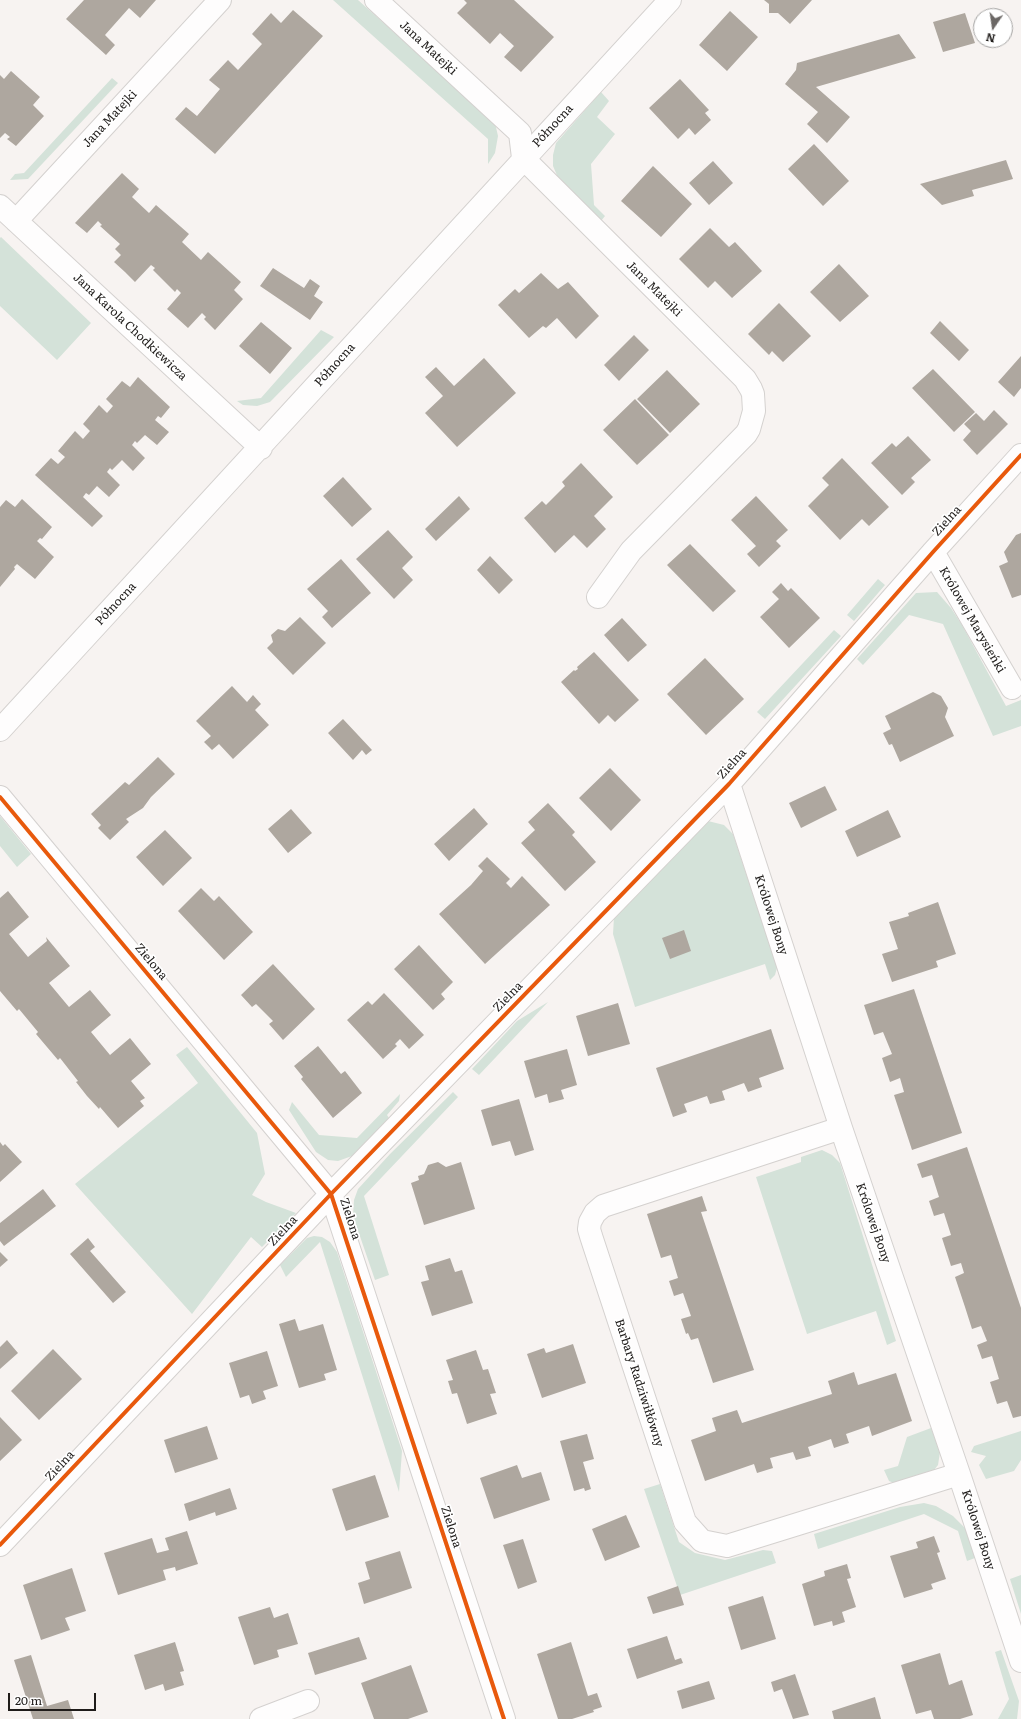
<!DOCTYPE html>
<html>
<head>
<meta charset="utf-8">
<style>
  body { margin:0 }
  #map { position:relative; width:1021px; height:1719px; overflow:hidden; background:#f7f3f1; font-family:Literata,serif }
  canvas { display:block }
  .north { position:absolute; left:973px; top:8px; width:40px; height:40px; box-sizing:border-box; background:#fff; border:1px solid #a5a4a3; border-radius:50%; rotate:193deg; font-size:11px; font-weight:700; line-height:16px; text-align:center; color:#1f1c1a }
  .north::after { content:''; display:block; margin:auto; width:14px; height:18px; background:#6b6765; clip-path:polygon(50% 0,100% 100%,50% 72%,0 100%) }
  .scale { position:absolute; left:8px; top:1693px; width:88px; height:18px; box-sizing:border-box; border:2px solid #1f1c1a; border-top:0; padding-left:5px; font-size:12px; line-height:14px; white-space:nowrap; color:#1f1c1a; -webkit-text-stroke:3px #fff; paint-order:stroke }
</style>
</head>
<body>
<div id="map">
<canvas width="1021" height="1719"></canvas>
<div class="north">N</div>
<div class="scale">20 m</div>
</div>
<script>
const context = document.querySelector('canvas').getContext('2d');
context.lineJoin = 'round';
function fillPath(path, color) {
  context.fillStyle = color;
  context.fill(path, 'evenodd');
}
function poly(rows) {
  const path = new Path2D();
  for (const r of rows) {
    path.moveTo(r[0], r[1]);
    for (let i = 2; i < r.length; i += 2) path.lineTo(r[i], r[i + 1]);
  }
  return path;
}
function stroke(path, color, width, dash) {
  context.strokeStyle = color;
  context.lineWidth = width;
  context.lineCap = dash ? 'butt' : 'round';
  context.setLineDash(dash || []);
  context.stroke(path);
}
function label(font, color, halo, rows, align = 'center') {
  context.font = font + ' Literata,serif';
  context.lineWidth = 3.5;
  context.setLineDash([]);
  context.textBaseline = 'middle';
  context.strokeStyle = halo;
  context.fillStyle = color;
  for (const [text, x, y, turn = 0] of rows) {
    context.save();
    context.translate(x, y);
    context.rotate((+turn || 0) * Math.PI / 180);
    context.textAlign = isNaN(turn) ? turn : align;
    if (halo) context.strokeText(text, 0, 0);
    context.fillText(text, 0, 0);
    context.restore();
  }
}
fillPath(poly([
  [333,0,358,0,495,123,498,136,495,153,488,164,488,139],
  [112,78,118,83,28,179,10,180,15,174,24,173],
  [601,92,609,101,597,117,615,134,591,164,594,205,605,216,601,221,559,180,553,166,553,155,556,143],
  [1,237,91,323,57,360,0,306,0,238],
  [321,330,334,337,270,402,257,406,243,405,237,401,261,398],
  [878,579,885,585,854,621,847,615],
  [937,592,951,608,962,625,1006,706,1021,700,1021,726,993,736,943,624,909,615,863,665,857,659,916,593],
  [834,630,841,636,765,719,757,712],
  [0,816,31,854,17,867,0,846],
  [708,821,724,825,733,834,777,968,775,975,770,980,765,964,635,1007,613,934,614,917],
  [548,1002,479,1075,472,1069,517,1021],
  [187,1047,257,1133,265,1174,252,1195,266,1202,296,1213,262,1247,251,1237,192,1314,75,1184,198,1083,176,1055],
  [453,1092,458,1097,364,1196,389,1275,375,1280,353,1216,354,1200,358,1189,390,1154],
  [400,1094,399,1101,387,1115,389,1118,352,1156,338,1161,328,1160,316,1152,289,1110,292,1102,319,1135,357,1138],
  [822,1150,832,1155,840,1163,896,1341,887,1345,876,1311,807,1334,756,1177,801,1162,801,1157],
  [314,1236,322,1237,330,1242,337,1252,402,1451,399,1492,320,1242,286,1277,280,1265,307,1238],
  [931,1428,940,1452,938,1465,930,1475,901,1486,889,1481,884,1470,898,1466,907,1437],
  [1021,1431,1021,1460,1014,1471,986,1479,979,1465,986,1456,971,1452,974,1446],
  [660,1484,679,1542,695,1553,725,1560,763,1550,772,1551,776,1563,680,1595,644,1489],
  [924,1503,936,1506,953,1516,965,1528,975,1558,967,1561,958,1531,924,1514,818,1549,814,1534,900,1507],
  [1021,1575,1021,1614,1010,1579],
  [1001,1650,1019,1701,1017,1719,998,1719,1009,1699,995,1652]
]), '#d4e2d9');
fillPath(poly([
  [84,0,156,0,140,18,129,8,105,35,115,45,106,55,66,19],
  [464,0,514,0,554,37,521,72,504,57,514,46,500,33,490,44,457,13,467,3],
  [764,0,812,0,790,24,778,13,769,13,769,4],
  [293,10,323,36,215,154,175,119,186,107,197,116,220,89,209,80,228,60,238,70,262,44,252,34,271,13,281,23],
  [730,11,758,37,727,71,699,45],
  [965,13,975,43,943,52,933,22],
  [899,34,916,58,816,87,850,117,827,143,807,124,818,112,785,84,796,70,797,63],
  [11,71,40,97,33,105,44,116,16,146,7,139,10,137,5,133,0,138,0,75,4,79],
  [680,79,709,110,705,113,711,120,695,135,689,128,678,139,649,108],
  [814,144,849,181,823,206,788,169],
  [1006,160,1013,179,972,190,974,196,942,205,920,184],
  [713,161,733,183,709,205,689,183],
  [653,166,692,204,661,237,621,201],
  [122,173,139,189,132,197,149,213,156,205,189,234,182,242,201,260,208,252,241,282,234,290,243,299,215,330,204,319,206,317,202,313,188,328,167,309,181,293,177,289,175,292,153,270,155,268,151,265,135,282,125,272,114,262,121,255,115,249,120,244,100,226,102,225,98,221,87,233,75,223],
  [710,228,729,247,735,242,762,271,732,298,715,281,708,288,679,259],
  [839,264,869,296,840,322,810,292],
  [273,268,304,288,310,279,320,286,314,296,323,302,310,320,260,286],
  [541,273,558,289,568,282,599,316,576,339,557,318,546,328,543,326,529,338,498,305,515,289,519,293],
  [779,303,811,336,783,362,772,351,769,355,748,334],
  [940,321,969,350,959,361,930,333],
  [261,322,292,348,270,374,239,346],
  [634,335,649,350,619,381,604,365],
  [1021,356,1021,388,1014,397,998,382],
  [484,358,516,393,457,447,425,413,443,396,425,377,436,367,454,386],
  [933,369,975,412,954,432,912,388],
  [667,370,700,404,670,433,637,399],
  [138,377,170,407,161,418,158,416,155,420,169,432,157,445,145,435,137,443,135,441,132,445,145,458,133,471,122,460,112,470,110,468,107,472,120,485,109,497,97,486,89,495,86,493,83,497,103,516,92,527,35,475,51,458,58,464,65,457,58,451,75,431,83,439,90,431,83,424,99,405,107,413,113,406,106,399,122,381,130,387],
  [635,399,669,435,637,465,603,430],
  [994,410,1008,424,977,455,963,440,971,431,964,424,976,413,984,421],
  [908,436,931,460,911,478,915,482,902,495,871,463,892,443,896,447],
  [842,458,889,507,869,526,862,519,840,540,808,506,829,485,822,478],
  [581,463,613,497,594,516,606,529,587,548,574,535,555,553,524,518,542,501,546,505,565,486,562,482],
  [343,477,372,509,352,527,323,496],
  [459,496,470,509,436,541,425,529],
  [756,496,788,530,776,541,781,546,759,567,747,554,756,546,731,520],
  [22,499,52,527,42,539,40,538,37,541,54,557,35,579,17,564,14,567,15,569,0,587,0,507,6,500,15,507],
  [388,530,413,557,402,568,413,580,394,599,356,559],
  [1021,533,1021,595,1012,598,999,566,1008,562,1004,552,1016,535],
  [690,544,736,591,713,612,667,565],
  [490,556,513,580,499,594,477,570],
  [341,559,371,593,332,628,322,617,328,611,307,589],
  [781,583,788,591,791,588,820,618,789,648,760,617,779,599,772,592],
  [300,617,326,643,293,675,267,648,273,642,271,635,278,629,285,631],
  [622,618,647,645,628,662,604,635],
  [594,652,639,700,615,722,608,715,599,724,561,682,574,670,575,671,578,669,577,667],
  [705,658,744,699,706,735,667,694],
  [232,686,247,702,253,695,261,704,255,710,269,725,233,759,219,744,212,750,204,742,211,736,196,721],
  [933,692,941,696,948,708,945,717,954,736,900,762,892,744,889,745,883,733,891,729,885,716],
  [343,719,372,750,366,755,362,750,353,760,328,733],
  [158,757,175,774,151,797,143,808,126,819,129,822,110,840,98,828,101,825,91,814,125,782,129,785],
  [610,768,641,800,611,831,579,798],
  [825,786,837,810,801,828,789,803],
  [548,803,575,832,572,835,596,862,565,891,521,843,535,830,528,822],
  [474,808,488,824,449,861,434,844],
  [291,809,312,833,288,853,268,829],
  [888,810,901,837,857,857,845,831],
  [165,830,192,858,163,886,136,857],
  [487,857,510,879,506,883,511,888,522,876,550,905,485,964,439,914,471,885,483,871,478,866],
  [201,888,214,901,219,896,253,932,224,960,178,911],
  [8,891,29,917,9,934,28,957,47,941,46,937,70,966,49,983,69,1007,90,990,111,1015,91,1032,110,1055,130,1038,151,1064,131,1081,145,1098,140,1101,144,1106,118,1128,100,1107,99,1109,87,1096,76,1082,78,1081,60,1058,58,1060,36,1034,38,1032,19,1009,17,1011,0,991,0,898],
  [938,902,956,954,936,961,938,967,892,982,882,954,898,949,889,922,909,916,908,913],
  [684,930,691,951,670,959,662,938],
  [419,945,453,982,441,994,445,999,433,1010,394,969],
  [273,964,315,1009,283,1040,269,1024,273,1021,256,1004,252,1007,241,995],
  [914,989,962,1133,912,1150,894,1095,904,1092,900,1078,890,1082,882,1058,892,1054,883,1032,874,1035,864,1005],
  [384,993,424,1035,409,1049,400,1039,395,1044,397,1046,383,1059,347,1020,368,1001,372,1005],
  [618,1003,630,1044,588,1056,576,1016],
  [771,1029,784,1069,759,1078,762,1087,748,1092,744,1083,722,1091,725,1100,710,1104,707,1096,684,1104,687,1112,673,1117,656,1068],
  [318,1046,341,1074,345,1071,362,1093,333,1118,301,1079,303,1077,294,1066],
  [567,1049,577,1085,561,1090,564,1099,549,1103,547,1094,535,1098,524,1061],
  [519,1099,534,1150,515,1156,510,1141,492,1146,481,1110],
  [0,1142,3,1146,5,1144,22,1162,0,1182],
  [967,1147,1021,1308,1021,1416,1013,1418,1007,1401,997,1404,990,1382,999,1379,992,1356,982,1359,977,1345,987,1341,981,1326,972,1329,965,1307,955,1277,964,1273,961,1263,951,1266,942,1238,951,1235,944,1213,934,1216,929,1201,939,1197,932,1175,922,1178,917,1164],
  [438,1162,446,1167,461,1162,475,1209,424,1225,411,1183,419,1180,418,1176,424,1174,428,1165],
  [43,1189,56,1206,4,1246,0,1241,0,1223],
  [702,1196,707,1211,701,1212,754,1370,713,1383,698,1338,691,1340,688,1333,686,1334,681,1319,691,1316,683,1293,674,1296,669,1281,678,1278,671,1255,661,1258,647,1214],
  [88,1238,95,1247,90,1251,126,1292,113,1303,70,1254],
  [0,1252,8,1260,0,1267],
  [450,1258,455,1272,462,1270,473,1303,432,1316,421,1282,429,1280,425,1266],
  [295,1319,299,1331,323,1324,337,1370,324,1374,326,1380,299,1388,279,1324],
  [7,1340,18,1353,0,1369,0,1347],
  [573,1344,586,1383,542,1398,527,1354,544,1348,546,1353],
  [53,1349,82,1379,39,1420,11,1391],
  [476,1350,483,1370,488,1369,496,1393,490,1394,497,1414,467,1424,457,1393,452,1394,448,1381,453,1380,446,1360],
  [267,1351,278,1386,263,1391,266,1399,252,1404,249,1395,240,1398,229,1363],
  [854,1372,858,1385,896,1373,912,1421,872,1436,869,1426,846,1434,849,1443,834,1448,831,1439,808,1447,811,1456,796,1460,793,1452,770,1458,773,1468,757,1473,754,1464,705,1481,691,1440,716,1431,712,1418,737,1410,742,1423,832,1394,828,1381],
  [0,1417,22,1440,0,1461],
  [207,1426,218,1459,175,1473,164,1440],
  [587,1434,594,1459,583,1462,591,1489,585,1491,584,1488,574,1491,560,1441],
  [517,1465,522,1478,541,1472,550,1500,494,1519,480,1478],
  [375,1475,389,1517,346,1531,332,1489],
  [230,1488,237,1509,216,1516,215,1512,189,1521,184,1504],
  [626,1515,640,1547,605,1561,592,1529],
  [187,1531,198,1564,176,1571,175,1567,163,1570,166,1580,118,1595,104,1553,152,1538,157,1553,169,1550,165,1538],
  [934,1536,940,1552,937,1553,946,1579,931,1584,933,1589,904,1598,890,1556,918,1548,916,1542],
  [523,1539,537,1582,518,1589,503,1545],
  [400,1551,412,1588,364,1604,358,1583,370,1579,365,1562],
  [847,1564,851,1578,847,1579,856,1607,842,1612,845,1622,833,1626,832,1621,814,1626,802,1584,825,1576,824,1571],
  [72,1568,86,1611,65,1618,70,1630,41,1640,23,1585],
  [678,1586,684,1605,653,1614,647,1597],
  [763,1596,776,1639,741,1650,728,1607],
  [270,1607,274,1618,288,1613,298,1644,277,1650,279,1657,254,1665,238,1617],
  [667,1636,675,1660,681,1658,683,1663,637,1679,627,1649],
  [359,1637,367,1659,315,1675,308,1653],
  [175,1642,184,1671,180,1672,184,1685,165,1691,163,1684,145,1690,134,1655],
  [571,1642,588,1696,597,1693,602,1707,593,1710,594,1712,572,1719,558,1719,537,1654],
  [940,1653,949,1685,962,1680,973,1715,960,1719,934,1719,931,1710,916,1714,901,1665],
  [31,1655,47,1706,68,1700,74,1719,33,1719,14,1660],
  [411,1665,428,1712,408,1719,374,1719,361,1683],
  [795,1674,809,1715,793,1719,782,1689,774,1692,771,1682],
  [709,1681,715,1699,682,1709,677,1691],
  [875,1697,881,1719,834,1719,832,1711]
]), '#aea79f');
const minor = poly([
  [376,0,520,133,523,158,745,379,751,389,753,394,754,411,749,429,746,434,631,551,598,597],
  [0,206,261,448],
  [16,221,220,0],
  [933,552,1012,688],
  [0,730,670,0],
  [729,784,841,1128,959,1474,1021,1661],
  [0,797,331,1194,504,1719],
  [841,1128,603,1206,595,1213,590,1222,589,1229,591,1236,685,1522,702,1541,727,1546,959,1474],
  [0,1545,331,1194,729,784,933,552,1021,455],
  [261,1719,308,1701]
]);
stroke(minor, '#d4d1cf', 24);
stroke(minor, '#fefdfd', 22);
stroke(poly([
  [0,797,331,1194,504,1719],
  [0,1545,331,1194,729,784,933,552,1021,455]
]), '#e8590c', 4);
label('12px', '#1f1c1a', '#fff', [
  ["Jana Matejki",428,48,43],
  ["Jana Matejki",110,119,-47],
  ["Północna",553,126,-47],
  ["Jana Matejki",654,289,45],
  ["Jana Karola Chodkiewicza",130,327,43],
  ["Północna",335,365,-48],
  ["Zielna",947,521,-48],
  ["Północna",116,604,-47],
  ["Królowej Marysieńki",972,620,60],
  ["Zielna",732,764,-48],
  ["Królowej Bony",771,915,72],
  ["Zielona",151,962,50],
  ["Zielna",508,997,-46],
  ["Zielona",350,1219,72],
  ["Królowej Bony",873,1223,71],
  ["Zielna",283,1231,-47],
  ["Barbary Radziwiłłówny",639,1383,72],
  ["Zielna",60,1466,-47],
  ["Zielona",451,1527,72],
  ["Królowej Bony",978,1530,72]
]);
</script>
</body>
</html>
